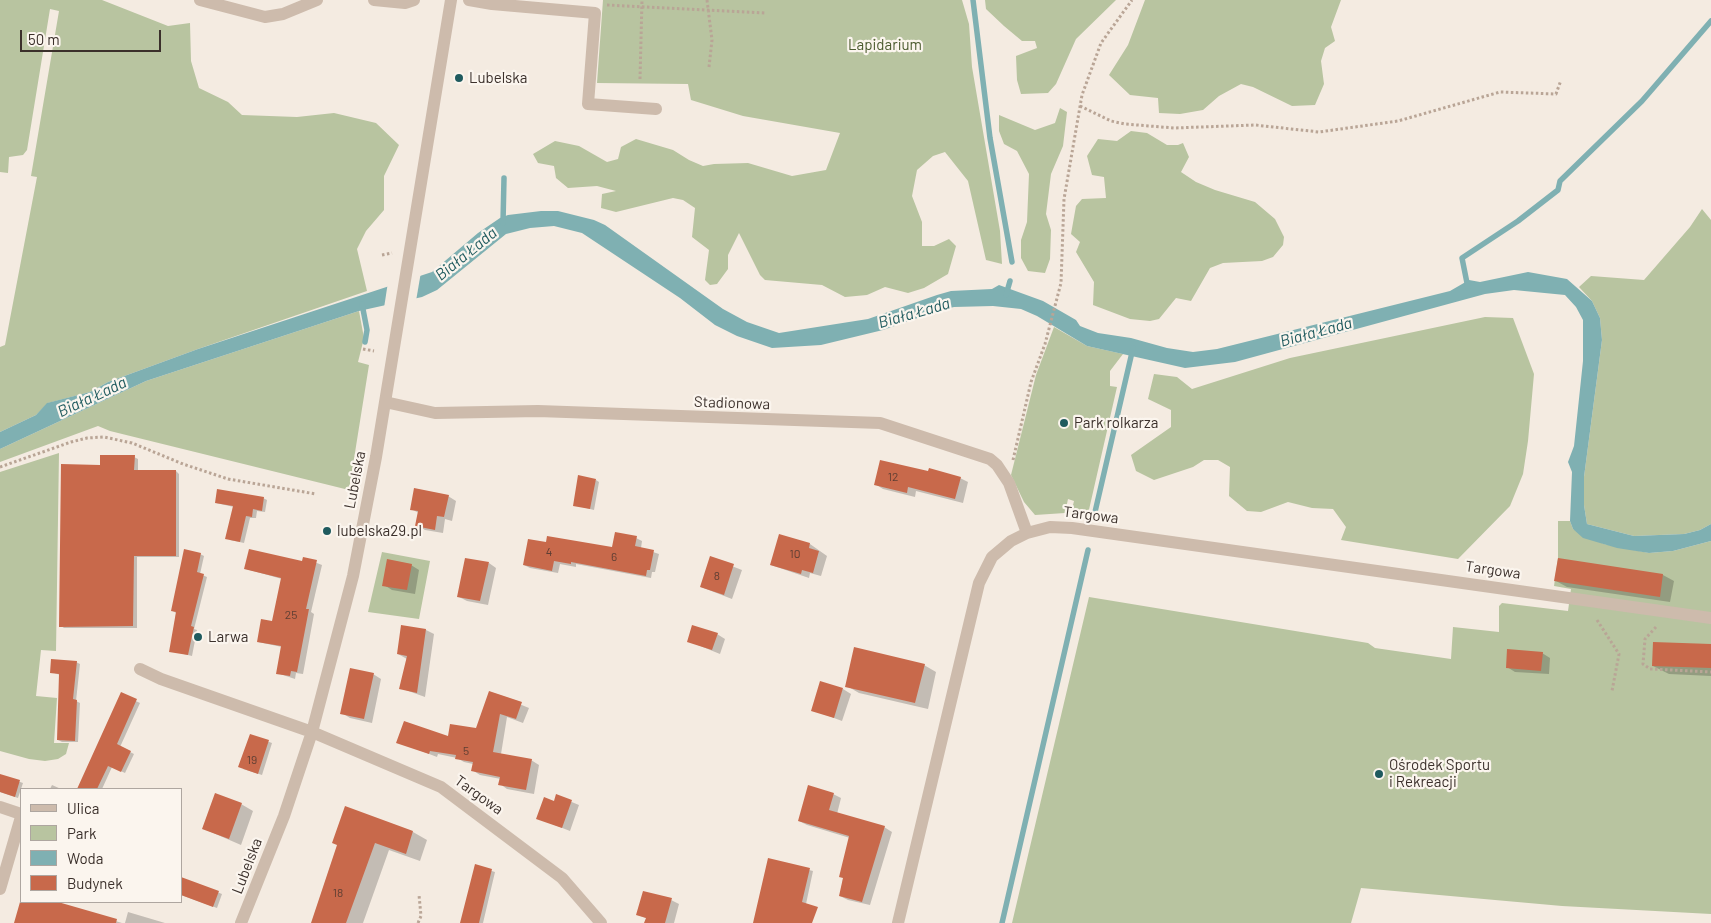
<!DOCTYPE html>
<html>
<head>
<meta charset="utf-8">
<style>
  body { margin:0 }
  #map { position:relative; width:1711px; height:923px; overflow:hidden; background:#f4ebe1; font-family:Barlow,sans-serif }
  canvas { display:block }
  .legend { position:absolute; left:20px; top:788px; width:162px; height:115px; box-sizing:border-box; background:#fbf5ee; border:1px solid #aea6a0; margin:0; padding:6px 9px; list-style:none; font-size:15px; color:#3b302b }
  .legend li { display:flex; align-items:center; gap:10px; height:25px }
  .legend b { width:25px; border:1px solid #aea6a0 }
  .scale { position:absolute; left:20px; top:30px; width:141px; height:22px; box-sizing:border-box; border:2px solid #3b302b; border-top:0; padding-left:6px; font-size:15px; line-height:18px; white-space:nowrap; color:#3b302b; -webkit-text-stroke:4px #fbf5ee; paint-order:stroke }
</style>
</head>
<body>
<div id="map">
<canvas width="1711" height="923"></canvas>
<ul class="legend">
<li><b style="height:6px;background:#cdbbac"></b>Ulica</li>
<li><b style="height:14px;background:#b8c4a0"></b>Park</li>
<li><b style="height:14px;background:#7fb0b2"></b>Woda</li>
<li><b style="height:14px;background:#c8694b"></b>Budynek</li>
</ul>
<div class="scale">50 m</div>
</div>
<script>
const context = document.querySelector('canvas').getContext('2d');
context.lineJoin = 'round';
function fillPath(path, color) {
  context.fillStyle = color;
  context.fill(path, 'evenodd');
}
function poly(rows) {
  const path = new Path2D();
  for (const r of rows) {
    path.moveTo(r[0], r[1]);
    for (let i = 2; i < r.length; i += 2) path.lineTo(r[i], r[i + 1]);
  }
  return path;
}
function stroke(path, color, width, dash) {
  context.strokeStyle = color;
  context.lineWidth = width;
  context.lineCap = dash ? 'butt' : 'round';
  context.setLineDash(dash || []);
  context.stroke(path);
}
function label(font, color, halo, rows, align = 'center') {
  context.font = font + ' Barlow,sans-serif';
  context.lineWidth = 4.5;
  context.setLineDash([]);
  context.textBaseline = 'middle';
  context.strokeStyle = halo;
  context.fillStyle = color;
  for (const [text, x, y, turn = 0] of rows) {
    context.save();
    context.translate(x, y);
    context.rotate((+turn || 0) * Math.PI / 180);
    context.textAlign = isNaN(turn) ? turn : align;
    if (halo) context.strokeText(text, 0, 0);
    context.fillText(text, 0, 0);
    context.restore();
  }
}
fillPath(poly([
  [0,0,102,0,168,26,190,23,191,61,199,88,228,102,242,115,297,117,334,113,376,123,399,145,384,176,384,210,366,231,357,249,367,291,198,349,108,382,90,392,48,403,36,415,0,432,0,347,5,345,37,177,31,176,59,11,50,9,27,150,23,155,9,157,8,173,0,172],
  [603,0,962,0,969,24,972,67,1000,231,1002,264,986,260,968,181,945,152,933,156,917,170,912,196,922,222,922,246,934,246,949,239,956,246,948,274,924,288,908,293,885,287,867,295,845,297,822,285,765,280,760,275,739,233,728,255,728,269,717,284,710,285,705,280,709,250,692,237,695,208,683,200,673,198,616,212,601,208,602,194,616,191,597,186,568,188,556,178,554,166,538,163,533,154,555,141,579,146,607,162,618,159,621,147,636,139,673,150,689,160,703,166,714,164,748,163,792,176,826,170,840,133,743,116,691,100,688,84,597,83],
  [985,0,1116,0,1076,39,1056,84,1048,93,1021,94,1017,80,1016,56,1037,48,1035,41,1022,41,1004,26,986,9],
  [1145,0,1341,0,1331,27,1335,41,1325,48,1321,61,1324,84,1315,105,1292,106,1253,87,1241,84,1219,96,1203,110,1180,114,1159,113,1158,98,1130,95,1109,75,1128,45],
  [1060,108,1067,112,1063,146,1051,174,1046,214,1051,230,1050,259,1045,273,1028,271,1021,258,1021,240,1027,222,1029,174,1017,151,1004,144,999,131,999,115,1035,130,1055,123],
  [1131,131,1147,133,1167,145,1178,145,1183,143,1189,157,1181,172,1196,182,1215,190,1255,202,1275,219,1284,237,1283,245,1273,257,1262,261,1223,263,1210,268,1191,301,1176,298,1159,319,1150,321,1130,319,1093,305,1094,282,1076,252,1080,242,1071,234,1076,206,1082,199,1106,198,1104,177,1092,175,1087,156,1098,139,1117,141],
  [1702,209,1711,220,1711,524,1700,530,1684,534,1634,536,1587,524,1584,505,1584,477,1602,340,1600,318,1592,301,1579,287,1591,276,1644,280,1690,227],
  [359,311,364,338,358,362,369,365,349,490,110,431,98,426,0,462,0,449,146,381],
  [1485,317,1513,318,1534,374,1528,441,1523,474,1510,506,1458,559,1341,540,1346,527,1333,509,1312,508,1288,502,1261,512,1247,511,1229,496,1230,467,1218,460,1204,460,1193,467,1154,480,1136,471,1131,455,1171,427,1171,410,1148,399,1154,374,1177,377,1192,389,1290,358],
  [1054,327,1087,346,1123,354,1110,371,1110,386,1117,387,1088,514,1071,513,1074,501,1068,499,1065,513,1035,515,1024,502,1011,475,1036,375],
  [59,453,56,651,41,650,36,696,57,698,54,743,69,743,66,754,58,759,45,761,29,759,0,751,0,472],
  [1558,521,1570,521,1573,529,1604,544,1649,553,1673,551,1711,541,1711,914,1562,906,1361,888,1351,923,1012,923,1089,597,1368,643,1375,648,1451,659,1453,627,1499,632,1499,606,1502,603,1568,611,1571,589,1554,586,1558,558],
  [382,552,430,561,419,619,368,612]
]), '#b8c4a0');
fillPath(poly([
  [541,211,558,211,594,220,605,225,723,309,747,322,779,333,868,319,937,295,951,291,992,289,999,285,1043,301,1076,320,1080,326,1098,333,1131,338,1167,348,1193,352,1217,349,1450,291,1469,280,1480,282,1528,272,1567,279,1592,301,1600,318,1602,340,1584,477,1584,505,1587,524,1634,536,1684,534,1700,530,1711,524,1711,541,1673,551,1649,553,1617,548,1583,538,1573,529,1570,521,1572,472,1568,462,1574,446,1583,361,1583,320,1576,307,1565,295,1514,290,1485,294,1235,362,1185,368,1087,346,1037,316,1021,309,993,306,954,307,938,311,883,330,821,345,772,348,737,336,715,325,680,298,582,233,554,226,530,228,506,234,437,290,422,297,359,311,146,381,0,449,0,432,36,415,47,403,90,392,108,382,198,349,432,272,478,233,500,218,508,215]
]), '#7fb0b2');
fillPath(poly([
  [421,272,416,301,384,308,388,282]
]), '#f4ebe1');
fillPath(poly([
  [134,457,138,459,138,471,176,471,179,474,179,557,137,557,137,628,64,628,61,626,101,466],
  [960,478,968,482,963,503,916,491,915,497,883,489,875,484],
  [596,480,599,482,594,510,574,505],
  [448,496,456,501,452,521,445,519,443,533,425,530,417,525,419,513,411,509],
  [263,498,267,500,265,512,257,511,256,518,250,518,244,543,230,540,234,507,216,503],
  [636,538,642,541,641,548,659,554,655,572,652,572,651,578,576,564,576,567,560,564,558,573,530,568,524,565,547,543,613,549],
  [810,544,827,556,821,576,810,573,809,578,771,565],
  [200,554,204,556,200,574,207,577,194,629,197,630,192,656,171,651,176,613,173,611],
  [304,558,322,565,311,612,314,614,303,674,296,673,295,679,277,673,282,647,258,642,273,623,282,579,246,569,303,563],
  [711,558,742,570,732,599,701,587],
  [489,563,496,568,488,605,467,601,459,597],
  [411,565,419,570,415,594,392,590,384,585],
  [1663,575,1674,581,1670,602,1567,587,1556,581],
  [402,627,426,630,434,634,425,697,400,688,407,659,398,654],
  [717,634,725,639,720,654,688,641],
  [1711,646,1711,676,1669,674,1653,666],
  [1542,653,1550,658,1549,674,1515,672,1507,667],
  [76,662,80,664,76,701,80,703,78,742,62,742,58,740,60,675,52,672],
  [924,665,936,672,928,709,859,693,847,686],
  [373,674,381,679,372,723,350,718,342,713],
  [843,689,851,694,842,721,813,710],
  [490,692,529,708,523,723,507,717,501,754,531,760,539,765,534,794,507,789,500,784,501,779,480,775,472,770,473,764,464,762,457,758,438,754,437,757,398,742,449,738,477,730],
  [121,694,140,703,120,747,134,754,125,773,112,767,102,789,87,789,80,786],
  [250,735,272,743,262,775,243,769],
  [0,775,23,783,18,798,0,792],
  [52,785,61,789,50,789],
  [833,794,841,798,837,814,884,827,892,832,870,905,848,900,840,896,850,838,807,825,799,821],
  [557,796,579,805,570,831,537,818,555,802],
  [241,804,253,811,241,845,204,829],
  [346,808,413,832,427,840,420,861,389,850,363,923,313,923,338,845],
  [769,860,813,871,806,904,812,923,755,923],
  [475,866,495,872,483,923,461,923],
  [181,878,222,894,217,908,181,895],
  [671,900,679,904,674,923,659,923,638,915],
  [21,902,53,902,122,923,19,923,16,921],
  [128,912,165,923,125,923]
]), '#0003');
stroke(poly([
  [973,0,990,138,1012,262],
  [503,223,504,178],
  [1468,288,1462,258,1518,221,1558,190,1560,181,1642,101,1711,21],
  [1006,295,1010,281],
  [362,304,367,330,365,342],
  [1095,512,1133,348],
  [1002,923,1088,550]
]), '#7fb0b2', 5.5);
fillPath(poly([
  [100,455,135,455,134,470,176,470,176,556,134,556,133,626,59,627,61,464,100,465],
  [880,460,928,471,929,468,961,477,955,499,908,487,907,493,874,485],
  [578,475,596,479,590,509,573,506],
  [414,488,449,495,444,517,437,516,435,530,415,526,418,511,410,510],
  [217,489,264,497,262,511,253,509,252,517,246,516,240,542,225,539,233,506,215,503],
  [615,532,637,536,635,546,654,550,650,570,647,570,646,576,571,562,571,564,554,561,552,571,523,565,528,539,546,542,547,536,612,547],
  [779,534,810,543,809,548,819,551,813,573,802,570,801,574,770,565],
  [184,549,201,553,197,572,204,574,191,626,194,627,188,655,169,652,176,612,171,611],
  [249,549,302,561,303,557,317,560,306,609,309,609,297,672,291,671,290,676,276,674,281,646,257,642,261,619,272,621,281,578,244,569],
  [710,556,734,564,724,595,700,587],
  [465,558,489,562,480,601,457,597],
  [1558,558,1663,574,1660,597,1554,581],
  [387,559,412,564,407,590,382,586],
  [401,625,426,629,417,693,399,689,407,656,397,654],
  [692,625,718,633,712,650,687,642],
  [1653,642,1711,644,1711,668,1652,666],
  [854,647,925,664,915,703,845,687],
  [1507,649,1543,652,1541,671,1506,668],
  [51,659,77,661,73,699,77,700,75,741,57,740,59,674,50,673],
  [350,668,374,673,364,719,340,714],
  [820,681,843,688,834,718,811,711],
  [489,691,522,702,516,719,500,714,493,752,532,759,526,790,498,785,500,777,471,771,473,762,455,759,456,755,430,751,429,754,396,743,404,721,448,736,450,724,476,728],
  [121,692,137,699,117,744,131,751,121,772,108,766,97,789,77,789],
  [250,734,269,740,258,774,238,767],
  [0,774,20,780,15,797,0,792],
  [808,785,834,793,829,810,885,826,862,902,839,896,843,878,839,877,849,836,798,821],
  [215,793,242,803,229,839,202,829],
  [556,794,572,800,562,828,536,819,544,797,554,801],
  [345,806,413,831,406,854,375,843,346,923,311,923,337,845,332,843],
  [768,858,810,868,802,902,818,907,812,923,753,923],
  [475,864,492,869,479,923,460,923],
  [181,877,219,891,213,907,181,895],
  [643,891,672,898,665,923,644,923,646,918,636,915],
  [20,902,58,902,117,919,116,923,14,923]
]), '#c8694b');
stroke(poly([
  [707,0,712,40,709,67],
  [607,5,766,13],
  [640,79,642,0],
  [1080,106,1111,121,1125,124,1174,128,1255,125,1319,132,1398,121,1500,92,1556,94,1561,80],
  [382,255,392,253],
  [363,349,374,351],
  [1013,460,1031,382,1045,344,1061,283,1064,199,1082,95,1101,43,1132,0],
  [0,467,71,442,87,438,104,437,132,443,183,464,228,479,316,494],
  [1597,620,1619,654,1612,691],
  [1656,627,1645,639,1643,664,1650,669,1711,672],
  [418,923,421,916,419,895]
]), '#b9a596', 3, [2.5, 2.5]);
stroke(poly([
  [200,0,265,17,283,14,317,0],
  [374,0,405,3,414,0],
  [469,0,492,4,595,13,588,104,656,109],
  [385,402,435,413,538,411,880,423,990,459,997,465,1009,483,1027,533],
  [140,669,161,679,312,732,441,787,562,878,601,923],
  [0,807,21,814],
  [0,889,21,817],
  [241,923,284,816,312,732,353,576,376,457,451,0],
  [898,923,979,583,992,557,1011,541,1027,533,1050,527,1072,528,1711,618]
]), '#cdbbac', 12);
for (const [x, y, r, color] of [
  [459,78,5,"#1f5a5e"],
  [1064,423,5,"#1f5a5e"],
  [327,531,5,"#1f5a5e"],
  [198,637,5,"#1f5a5e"],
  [1379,774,5,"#1f5a5e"]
]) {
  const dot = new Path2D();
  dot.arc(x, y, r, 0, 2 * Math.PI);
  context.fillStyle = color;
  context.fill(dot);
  stroke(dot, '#fbf5ee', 2);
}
label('12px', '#5e3e33', null, [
  ["12",893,477],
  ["4",549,552],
  ["10",795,554],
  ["6",614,557],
  ["8",717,576],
  ["25",291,615],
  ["5",466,751],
  ["19",252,760],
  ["18",338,893]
]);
label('15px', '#4a5a2e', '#fbf5ee', [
  ["Lapidarium",885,45]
]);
label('15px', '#3b302b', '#fbf5ee', [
  ["Lubelska",469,78],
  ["Park rolkarza",1074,423],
  ["lubelska29.pl",337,531],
  ["Larwa",208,637],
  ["Ośrodek Sportu",1389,765],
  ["i Rekreacji",1389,782]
], 'left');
label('15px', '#3b302b', '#fbf5ee', [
  ["Stadionowa",732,403,2],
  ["Lubelska",355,480,-79],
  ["Targowa",1091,515,7],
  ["Targowa",1493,570,8],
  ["Targowa",479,795,36],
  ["Lubelska",247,866,-69]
]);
label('italic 16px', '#1f5a5e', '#fbf5ee', [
  ["Biała Łada",466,254,-39],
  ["Biała Łada",914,313,-16],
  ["Biała Łada",1316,332,-15],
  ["Biała Łada",92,397,-25]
]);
</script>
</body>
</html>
